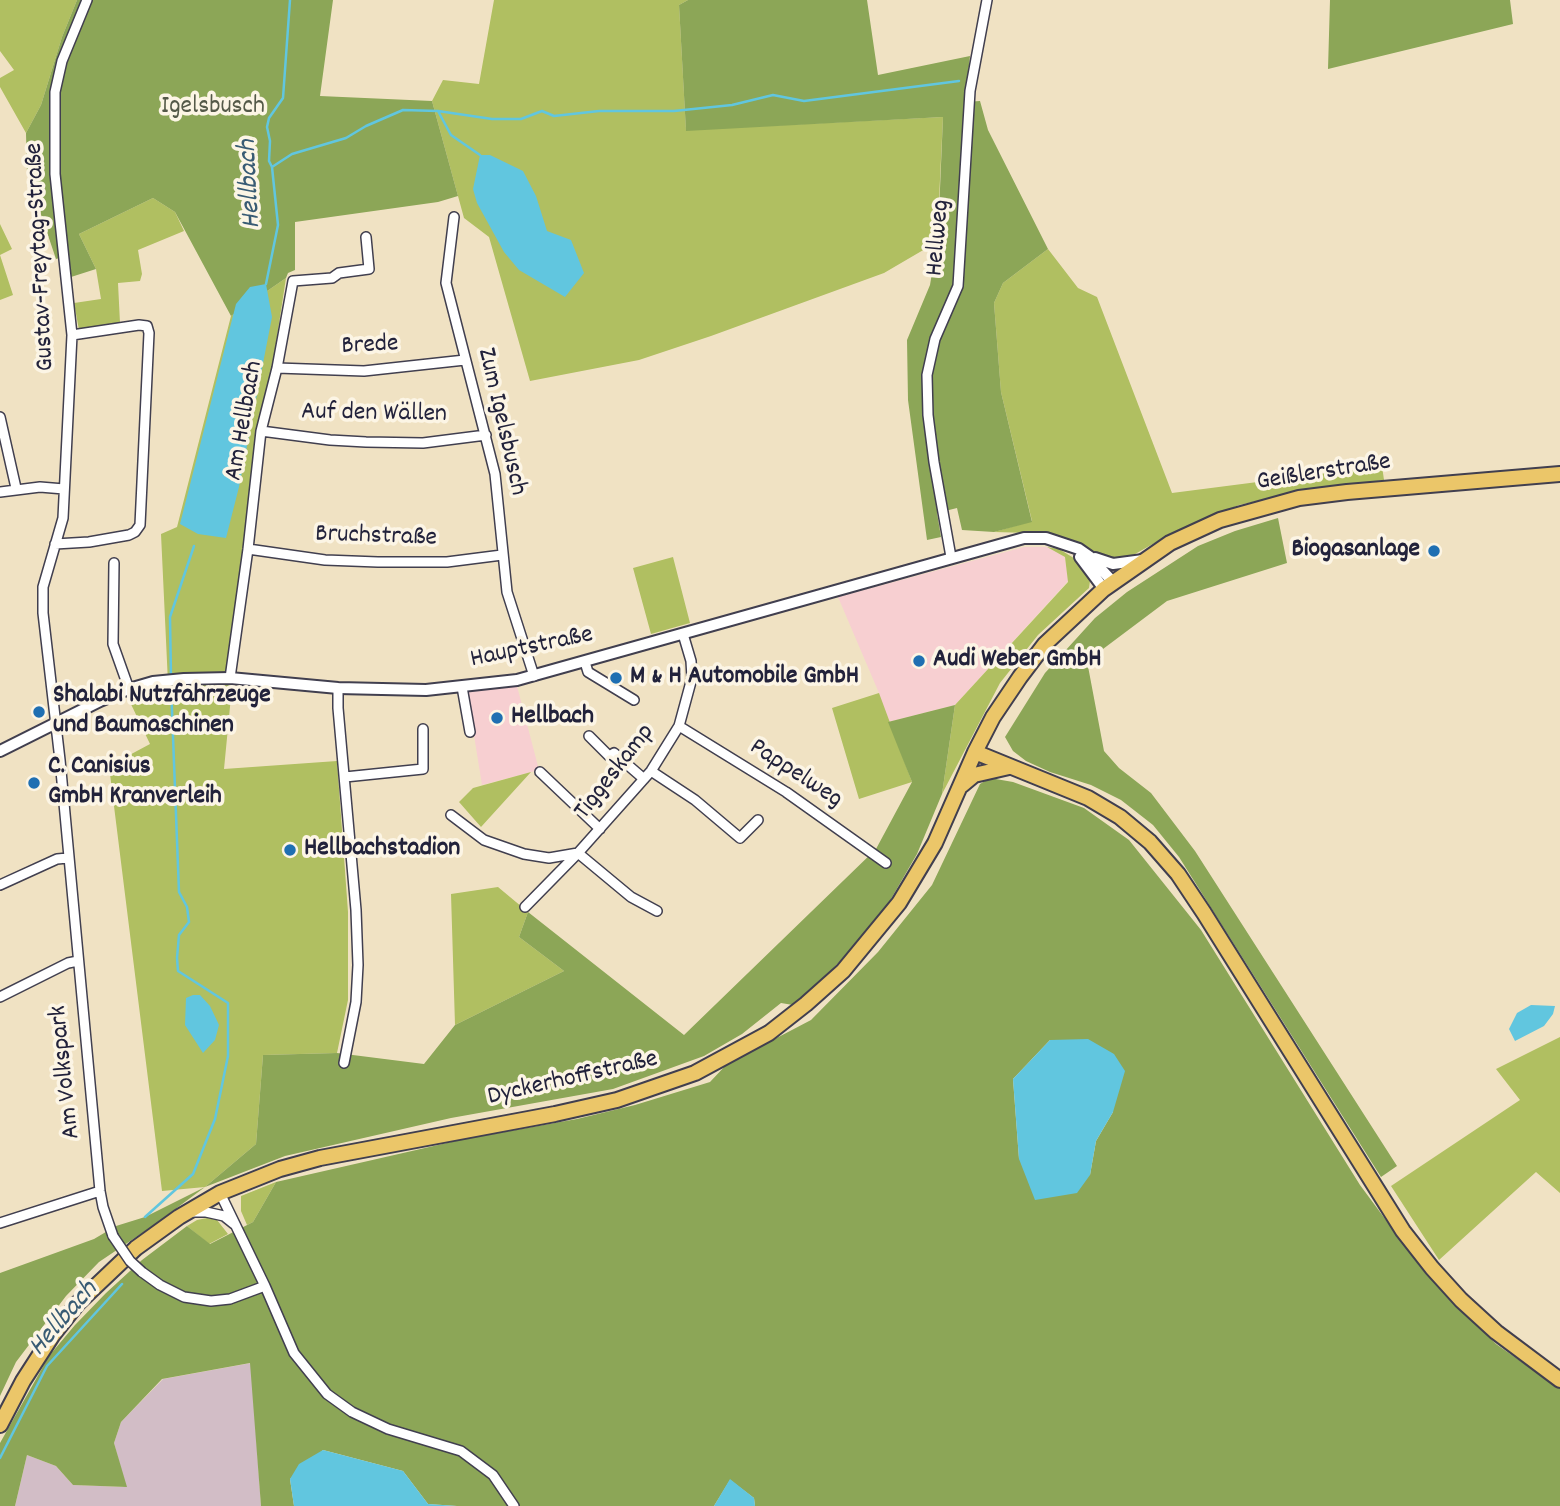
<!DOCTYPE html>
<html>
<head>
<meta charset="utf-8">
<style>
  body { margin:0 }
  canvas { display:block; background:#f0e2c3 }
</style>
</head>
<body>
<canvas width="1560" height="1506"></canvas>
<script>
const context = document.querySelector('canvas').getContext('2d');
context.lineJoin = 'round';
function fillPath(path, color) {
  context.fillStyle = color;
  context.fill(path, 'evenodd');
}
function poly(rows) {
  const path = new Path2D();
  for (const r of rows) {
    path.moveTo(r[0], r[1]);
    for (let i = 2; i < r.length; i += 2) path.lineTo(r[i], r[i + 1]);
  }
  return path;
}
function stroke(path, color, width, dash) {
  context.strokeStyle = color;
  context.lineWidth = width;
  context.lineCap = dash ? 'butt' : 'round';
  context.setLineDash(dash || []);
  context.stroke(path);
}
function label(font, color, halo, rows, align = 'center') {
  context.font = font + ' Dekko,sans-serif';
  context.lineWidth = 7;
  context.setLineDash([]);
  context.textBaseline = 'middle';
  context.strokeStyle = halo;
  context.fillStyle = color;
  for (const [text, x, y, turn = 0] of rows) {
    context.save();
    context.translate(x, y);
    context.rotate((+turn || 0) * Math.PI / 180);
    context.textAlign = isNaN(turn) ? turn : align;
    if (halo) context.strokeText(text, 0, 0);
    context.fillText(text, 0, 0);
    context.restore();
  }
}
fillPath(poly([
  [1024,547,1047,547,1065,557,1068,581,955,705,888,722,879,693,838,597],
  [517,686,539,770,482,785,467,692]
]), '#f7cfd1');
fillPath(poly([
  [251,1363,261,1506,15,1506,27,1455,56,1466,73,1485,126,1487,114,1443,121,1422,163,1379]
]), '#d2bdc6');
fillPath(poly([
  [0,0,77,0,62,37,41,105,26,133,0,87,0,78,14,70,0,51],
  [494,0,688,0,679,5,686,130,943,117,937,242,884,273,711,336,639,360,530,381,489,237,464,218,432,101,443,80,479,84],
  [153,198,175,212,184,231,138,250,142,274,140,281,118,283,120,323,79,330,74,303,101,299,96,269,79,234],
  [0,224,12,249,0,255,13,295,0,300],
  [1048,249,1078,288,1097,297,1172,493,1382,466,1384,480,1293,493,1239,505,1167,536,1128,558,1113,560,1030,533,994,532,1032,521,1001,392,994,303,1003,283],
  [286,278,272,369,259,431,246,541,224,769,337,761,348,912,348,1000,337,1053,263,1055,256,1144,205,1187,162,1191,109,766,150,744,129,700,168,683,161,534,177,527,231,316],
  [1047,547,1059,549,1077,560,1087,571,1090,581,1089,588,1038,635,1000,683,942,794,955,705,1068,582,1065,557],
  [673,557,690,623,651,634,633,568],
  [879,693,912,782,859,799,832,708],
  [531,772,481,827,459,802,473,788],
  [498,887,528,912,519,937,564,971,455,1025,451,894],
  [1560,1037,1560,1193,1536,1172,1439,1260,1391,1186,1520,1100,1496,1069],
  [276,1182,253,1222,247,1225,241,1211,241,1196],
  [207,1218,217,1220,228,1234,209,1244,187,1226,197,1220]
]), '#b0bf61');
fillPath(poly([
  [77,0,333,0,320,96,432,101,458,196,438,202,295,222,295,270,288,273,286,278,231,316,175,212,153,198,79,234,96,269,71,277,66,256,56,259,27,173,26,133,41,105,62,37],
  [688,0,867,0,878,75,970,56,965,102,980,101,988,130,1048,249,1003,283,994,303,1001,392,1032,522,994,532,962,530,957,508,937,513,941,537,927,540,908,400,907,340,930,285,938,236,943,117,686,131,679,5],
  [1330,0,1510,0,1513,24,1328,69],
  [1278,518,1287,563,1167,601,1087,661,1104,751,1119,768,1151,793,1195,851,1397,1166,1381,1177,1179,857,1153,825,1121,800,1091,785,1050,772,1026,761,1013,751,1005,737,1045,673,1095,618,1127,592,1198,546,1235,531],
  [955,705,942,794,917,854,877,923,817,985,793,1005,781,1003,742,1034,704,1056,613,1089,451,1118,285,1156,205,1187,154,1225,99,1262,66,1296,16,1362,0,1396,0,1273,94,1239,116,1226,145,1217,205,1187,256,1144,263,1055,337,1053,424,1064,455,1025,564,971,519,937,528,912,684,1035,876,849,912,782,888,722],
  [990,778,1013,782,1084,808,1129,840,1201,930,1360,1185,1425,1273,1496,1344,1560,1389,1560,1506,755,1506,754,1498,730,1480,714,1506,457,1506,428,1504,403,1471,323,1450,290,1479,294,1506,261,1506,250,1363,162,1379,121,1422,114,1443,127,1487,73,1485,56,1466,27,1455,15,1506,0,1506,0,1443,49,1356,75,1325,106,1293,142,1260,187,1226,210,1244,253,1222,276,1182,460,1140,577,1119,635,1105,710,1082,727,1064,811,1020,878,952,932,885,980,784],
  [1050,1040,1113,1112,1096,1141,1090,1175,1019,1159,1013,1079]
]), '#8ca657');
fillPath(poly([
  [480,155,490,155,523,171,536,196,547,231,571,240,584,273,565,297,519,270,504,252,477,203,473,189],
  [266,284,272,317,239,487,226,538,198,534,180,524,236,304,250,287],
  [193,995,200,995,210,1006,219,1025,215,1040,203,1053,185,1025,186,998],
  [1531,1005,1555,1006,1553,1014,1544,1026,1515,1041,1509,1029,1517,1013],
  [1088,1039,1114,1054,1125,1071,1113,1112,1096,1141,1090,1175,1077,1193,1035,1200,1019,1159,1013,1079,1050,1040],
  [323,1450,403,1471,428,1504,457,1506,294,1506,290,1479,299,1464],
  [730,1479,754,1498,755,1506,714,1506]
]), '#61c6df');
stroke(poly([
  [438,111,451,135,480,155],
  [272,167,292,154,346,138,366,126,403,110,438,111,492,119,521,119,542,111,554,116,599,111,674,111,732,105,773,95,804,101,959,81],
  [266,284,278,225,272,167,269,161,270,141,267,127,269,118,283,98,290,0],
  [171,678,170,617,194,546],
  [145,1217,193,1174,215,1119,228,1056,228,1003,178,971,177,958,179,935,189,922,187,907,179,892,171,685],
  [0,1458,47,1366,122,1284]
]), '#61c6df', 2.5);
const minor = poly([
  [87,0,62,61,55,92,55,174,72,335,63,518,43,587,43,613,60,760,100,1191,103,1207,113,1236],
  [454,217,446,283,495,474,507,592,534,676],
  [277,368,364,371,465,360],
  [0,417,16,488],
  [261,431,330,440,366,442,423,443,486,435],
  [0,492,40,487,64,489],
  [55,544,89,542,129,535,135,532,140,525,149,333,147,326,139,325,72,335],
  [248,549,325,560,378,562,447,562,502,555],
  [951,557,934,462,928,415,927,375,935,339,958,286,970,91,987,0],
  [114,563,113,644,129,689],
  [585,662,588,672,634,700],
  [230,678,248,549,261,431,277,368,293,281,332,278,339,273,369,269,366,237],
  [462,687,470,732],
  [338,688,338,708,356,910,358,965,356,1002,344,1063],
  [679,726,786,792,886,863],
  [589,736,609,756,614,753,644,779],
  [651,771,695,800,740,838,758,820],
  [540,772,600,829],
  [345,777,423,769,423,729],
  [451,815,484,840,524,854,549,858,578,853,631,897,657,911],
  [0,885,57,859,68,858],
  [525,907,578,853,651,771,679,726,692,678,691,661,683,634],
  [0,997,68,963,78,961],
  [220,1193,265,1286,294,1353,327,1394,352,1412,388,1429,461,1451,493,1475,514,1506],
  [192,1212,206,1212,224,1216,234,1224],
  [0,1223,100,1191],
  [142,1272,160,1285,184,1297,211,1301,230,1299,265,1286]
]);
const tertiary = poly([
  [1080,557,1104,589],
  [1095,558,1113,564,1143,560],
  [0,751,100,701,129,689,153,682,184,679,230,678,338,688,426,690,517,680,1024,538,1046,538,1079,549,1089,556,1113,582]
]);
const primary = poly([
  [975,752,1088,798,1120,817,1150,842,1178,874,1204,913,1403,1231,1432,1268,1461,1300,1496,1332,1560,1380],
  [962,785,974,775,1009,767],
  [0,1425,23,1381,52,1336,78,1303,136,1248,179,1217,220,1193,280,1169,320,1158,555,1114,617,1100,695,1073,769,1033,806,1004,843,971,899,903,935,843,975,752,993,717,1020,677,1045,644,1104,589,1170,543,1220,520,1299,498,1347,492,1560,474]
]);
stroke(minor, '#413f4f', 12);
stroke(tertiary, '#413f4f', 14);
stroke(primary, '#413f4f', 18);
stroke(minor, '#fff', 9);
stroke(tertiary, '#fff', 10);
stroke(primary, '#ebc669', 14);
const minorBridge = poly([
  [113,1236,130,1261,142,1272]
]);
stroke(minorBridge, '#413f4f', 12, []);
stroke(minorBridge, '#fff', 9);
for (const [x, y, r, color] of [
  [1434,551,7,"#1f6fb2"],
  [919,661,7,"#1f6fb2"],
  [616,678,7,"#1f6fb2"],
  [39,712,7,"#1f6fb2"],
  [497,718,7,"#1f6fb2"],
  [34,783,7,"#1f6fb2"],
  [290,850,7,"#1f6fb2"]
]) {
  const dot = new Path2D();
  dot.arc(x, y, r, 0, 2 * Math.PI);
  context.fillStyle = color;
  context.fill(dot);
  stroke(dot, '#fcf5e5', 2.5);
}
label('26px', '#545948', '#fcf5e5', [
  ["Igelsbusch",213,108]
]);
label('26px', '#22223b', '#fcf5e5', [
  ["Hellweg",940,238,-85],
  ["Gustav-Freytag-Straße",42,257,-93],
  ["Brede",370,347,-3],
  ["Auf den Wällen",374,415,1],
  ["Am Hellbach",246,421,-80],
  ["Zum Igelsbusch",500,422,77],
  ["Geißlerstraße",1324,474,-9],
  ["Bruchstraße",376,538,2],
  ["Hauptstraße",532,649,-12],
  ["Tiggeskamp",616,773,-52],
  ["Pappelweg",795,775,33],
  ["Am Volkspark",67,1072,-96],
  ["Dyckerhoffstraße",573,1080,-13]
]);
label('bold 26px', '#22223b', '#fcf5e5', [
  ["Biogasanlage",1420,551,"right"],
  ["Audi Weber GmbH",933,661],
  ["M & H Automobile GmbH",630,678],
  ["Shalabi Nutzfahrzeuge",53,697],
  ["und Baumaschinen",53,727],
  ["Hellbach",511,718],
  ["C. Canisius",48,768],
  ["GmbH Kranverleih",48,798],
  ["Hellbachstadion",304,850]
], 'left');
label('italic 28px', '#385b74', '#fcf5e5', [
  ["Hellbach",252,184,-93],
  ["Hellbach",65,1320,-49]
]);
</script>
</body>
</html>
